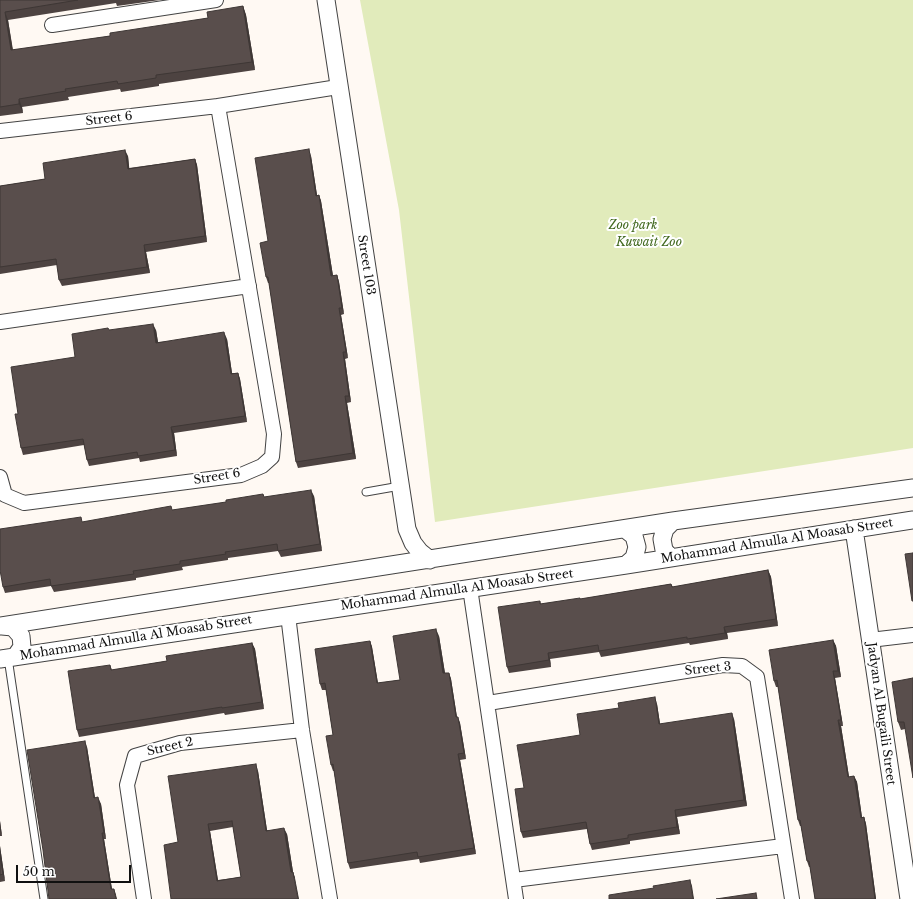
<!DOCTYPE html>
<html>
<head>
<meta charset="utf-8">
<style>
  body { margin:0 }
  #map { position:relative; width:913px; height:899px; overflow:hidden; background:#fff9f3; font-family:"Libre Baskerville",serif }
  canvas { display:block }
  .scale { position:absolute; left:16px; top:865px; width:115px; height:18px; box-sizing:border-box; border:2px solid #101010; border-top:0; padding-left:5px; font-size:12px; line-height:14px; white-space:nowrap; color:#101010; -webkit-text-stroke:3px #fff; paint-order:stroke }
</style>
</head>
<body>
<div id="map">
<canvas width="913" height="899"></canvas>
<div class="scale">50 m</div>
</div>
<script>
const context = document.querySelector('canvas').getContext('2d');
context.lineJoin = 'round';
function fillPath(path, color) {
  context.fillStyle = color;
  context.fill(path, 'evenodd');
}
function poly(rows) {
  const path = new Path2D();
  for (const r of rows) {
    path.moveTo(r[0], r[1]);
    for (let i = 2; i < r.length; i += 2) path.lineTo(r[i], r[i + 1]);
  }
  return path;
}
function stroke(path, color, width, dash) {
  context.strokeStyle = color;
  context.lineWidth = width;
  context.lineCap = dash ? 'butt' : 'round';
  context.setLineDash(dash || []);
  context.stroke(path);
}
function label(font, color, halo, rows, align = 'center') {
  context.font = font + ' "Libre Baskerville",serif';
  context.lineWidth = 4;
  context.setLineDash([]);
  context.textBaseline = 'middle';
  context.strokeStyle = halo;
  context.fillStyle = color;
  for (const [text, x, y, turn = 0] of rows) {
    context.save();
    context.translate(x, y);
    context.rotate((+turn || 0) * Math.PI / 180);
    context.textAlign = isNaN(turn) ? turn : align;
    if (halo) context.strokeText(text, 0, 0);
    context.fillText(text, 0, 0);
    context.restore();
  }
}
fillPath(poly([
  [360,0,913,0,913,448,435,522,399,210]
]), '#e1ebbb');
const service = poly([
  [366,492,400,486],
  [8,658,44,899]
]);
const minor = poly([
  [52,25,216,0],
  [0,131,218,106,338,87],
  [0,322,249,286],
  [0,477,5,495,24,503,241,475,262,466,272,457,274,434,218,106],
  [470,588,516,899],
  [288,615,302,730,330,899],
  [870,640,913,635],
  [488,703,723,665,742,666,757,677,792,899],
  [514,880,783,846],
  [144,899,127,785,135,756,180,743,302,730]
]);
const tertiary = poly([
  [326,0,407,529,413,543,420,552,430,560],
  [625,529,634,536,637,547,634,558,626,565],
  [854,529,909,899],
  [671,558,664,550,662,539,665,529,673,521],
  [0,626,673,521,913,488],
  [2,626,13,627,21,636,22,647,15,657],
  [0,659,626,565,913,520]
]);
stroke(service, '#434343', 9);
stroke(minor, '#434343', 16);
stroke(tertiary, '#434343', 19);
stroke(service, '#fff', 7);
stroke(minor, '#fff', 14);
stroke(tertiary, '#fff', 17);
fillPath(poly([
  [0,0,160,0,117,6,116,3,8,20,13,50,110,36,208,18,243,6,246,15,255,70,159,84,159,86,121,92,120,89,68,97,69,100,22,107,23,113,0,116],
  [128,156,129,168,195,159,197,165,207,242,146,252,150,273,62,286,59,280,57,265,0,274,0,186,45,179],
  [311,156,317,195,319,195,321,201,333,276,337,275,339,282,344,314,341,315,348,358,345,359,351,402,347,403,356,459,298,468,296,462,269,283,268,283,266,277,268,241],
  [109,330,156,330,158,342,227,339,232,373,238,373,240,379,247,422,174,433,177,456,140,462,139,458,89,466,87,460,84,445,23,455,21,448,18,414,75,357],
  [314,496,322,551,281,557,278,551,228,558,228,560,182,567,183,570,136,578,136,580,54,592,51,586,5,593,3,587,83,522,173,510,264,497],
  [768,570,771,577,778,626,727,633,728,639,690,645,689,643,601,657,599,652,550,659,551,667,509,673,507,667,540,601,541,604,581,599,671,584,673,587],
  [439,636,445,673,449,673,451,679,457,717,460,723,466,759,460,760,476,854,420,863,419,859,350,869,348,863,334,771,333,771,331,765,333,735,326,690,322,690,320,684,370,641,372,647,378,683,400,680],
  [833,640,836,646,841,677,835,678,843,726,841,726,849,777,854,776,857,782,862,818,864,817,866,824,876,899,815,899,810,867,809,867,807,861,801,826,800,826,798,820,778,687,776,687,774,681],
  [252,643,255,649,264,709,225,715,224,713,79,737,77,730,110,665,112,670,167,661],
  [913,678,905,729,901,730,898,722],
  [657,704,660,724,734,719,747,806,677,817,680,834,630,841,630,844,592,850,590,844,587,829,523,838,521,832,524,788],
  [87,747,95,798,101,804,106,839,104,839,112,889,116,895,49,899],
  [258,771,267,830,287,834,293,872,295,878,171,899,178,842],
  [233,827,241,877,218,880,210,831],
  [0,821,2,836,0,836],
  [0,846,5,881,0,882]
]), '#4d4341');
fillPath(poly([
  [243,6,246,15,255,70,252,62],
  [5,12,8,20,14,59,11,50],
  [19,99,22,107,23,113,19,104],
  [309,149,311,156,318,202,316,196],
  [125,150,128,156,130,175,128,169],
  [195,159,197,165,207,242,205,236],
  [319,195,321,201,334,282,331,276],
  [144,245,146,252,150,273,147,267],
  [337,275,339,282,344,314,342,308],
  [339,308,341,315,348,358,346,352],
  [153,324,156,330,159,349,156,343],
  [224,332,227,339,233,380,231,374],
  [343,352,345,359,351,402,349,396],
  [238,373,240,379,247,422,245,416],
  [345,396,347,403,356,459,353,453],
  [171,427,174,433,177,456,175,450],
  [311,490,314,496,322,551,320,544],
  [768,570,771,577,778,626,776,619],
  [724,627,727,633,728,639,725,633],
  [436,629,439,636,446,680,443,673],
  [833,640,836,646,841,677,838,671],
  [370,641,372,647,379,690,377,683],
  [252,643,255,649,264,709,262,702],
  [548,653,550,659,551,667,549,660],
  [833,671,835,678,843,726,841,720],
  [449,673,451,679,458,724,456,717],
  [655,697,657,704,661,730,659,724],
  [732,713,734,719,747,806,744,800],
  [458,717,460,723,466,759,464,753],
  [838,720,841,726,850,783,848,777],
  [85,741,87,747,96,804,94,798],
  [458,754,460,760,476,854,474,848],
  [256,764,258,771,268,837,266,831],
  [854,776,857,782,863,824,861,818],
  [98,797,101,804,106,839,104,833],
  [675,810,677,817,680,834,677,827],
  [864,817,866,824,876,899,875,899],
  [0,821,2,836,0,830],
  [208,824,210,831,219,887,217,881],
  [284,828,287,834,294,878,291,872],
  [102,833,104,839,113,896,111,889],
  [0,846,5,881,3,874,0,855],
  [293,872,295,878,299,899,298,899],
  [690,880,692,886,694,899,693,899],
  [114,889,116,895,117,899,116,899]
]), '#3e3735');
const building = poly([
  [0,0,78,0,5,12,11,50,110,36,110,33,208,18,207,12,243,6,252,62,156,75,156,78,118,84,117,81,65,89,66,91,19,99,19,104,0,107,0,0],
  [309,149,316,196,319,195,331,276,337,275,342,308,339,308,346,352,343,352,349,396,345,396,353,453,296,462,268,277,266,277,260,243,268,241,255,158,309,149],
  [125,150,128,169,195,159,205,236,144,245,147,267,59,280,56,259,0,267,0,186,45,179,43,163,125,150],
  [153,324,156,343,224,332,231,374,238,373,245,416,171,427,175,450,138,456,137,452,87,460,83,439,21,448,15,414,18,414,11,367,75,357,72,334,108,328,109,330,153,324],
  [311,490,320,544,278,551,277,544,225,552,226,554,180,561,180,564,133,571,134,574,51,586,50,579,3,587,0,570,0,529,81,517,82,522,171,506,172,510,226,502,226,500,263,494,264,497,311,490],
  [913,553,913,601,912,601,905,554,913,553],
  [768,570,776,619,724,627,725,633,687,639,687,637,599,651,598,645,548,653,549,660,507,667,498,607,540,601,540,604,580,598,580,599,671,584,672,587,768,570],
  [436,629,443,673,449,673,456,717,458,717,464,753,458,754,474,848,418,857,417,852,348,863,333,764,331,765,326,736,333,735,325,683,320,684,315,649,370,641,377,683,400,680,393,636,436,629],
  [833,640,838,671,833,671,841,720,838,720,848,777,854,776,861,818,864,817,875,899,815,899,809,861,807,861,800,820,798,820,777,680,774,681,769,650,833,640],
  [252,643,262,702,222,708,222,707,77,730,68,671,110,665,111,670,167,661,166,656,252,643],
  [913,678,913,778,904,722,898,722,892,682,913,678],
  [655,697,659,724,732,713,744,800,675,810,677,827,628,835,628,838,590,844,586,822,521,832,515,789,524,788,517,745,580,735,577,714,619,708,618,703,655,697],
  [85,741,94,798,98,797,104,833,102,833,111,889,114,889,116,899,49,899,43,850,27,750,85,741],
  [256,764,266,831,284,828,291,872,293,872,298,899,171,899,164,845,178,842,168,776,256,764],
  [232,821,241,877,217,881,208,824,232,821],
  [0,855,3,874,0,875,0,855],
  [690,880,693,899,609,899,609,895,654,888,653,886,690,880],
  [756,893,757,899,716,899,756,893]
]);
fillPath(building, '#594e4c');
stroke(building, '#3e3735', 1);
label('12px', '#101010', '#fff', [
  ["Street 6",109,119,-7],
  ["Street 103",366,265,81],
  ["Street 6",217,477,-9],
  ["Mohammad Almulla Al Moasab Street",777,541,-9],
  ["Mohammad Almulla Al Moasab Street",457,590,-8],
  ["Mohammad Almulla Al Moasab Street",136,638,-9],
  ["Street 3",708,669,-6],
  ["Jadyan Al Bugaili Street",881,714,82],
  ["Street 2",170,747,-13]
]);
label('italic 12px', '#42691f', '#fff', [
  ["Zoo park",633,226],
  ["Kuwait Zoo",649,243]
]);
</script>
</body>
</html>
